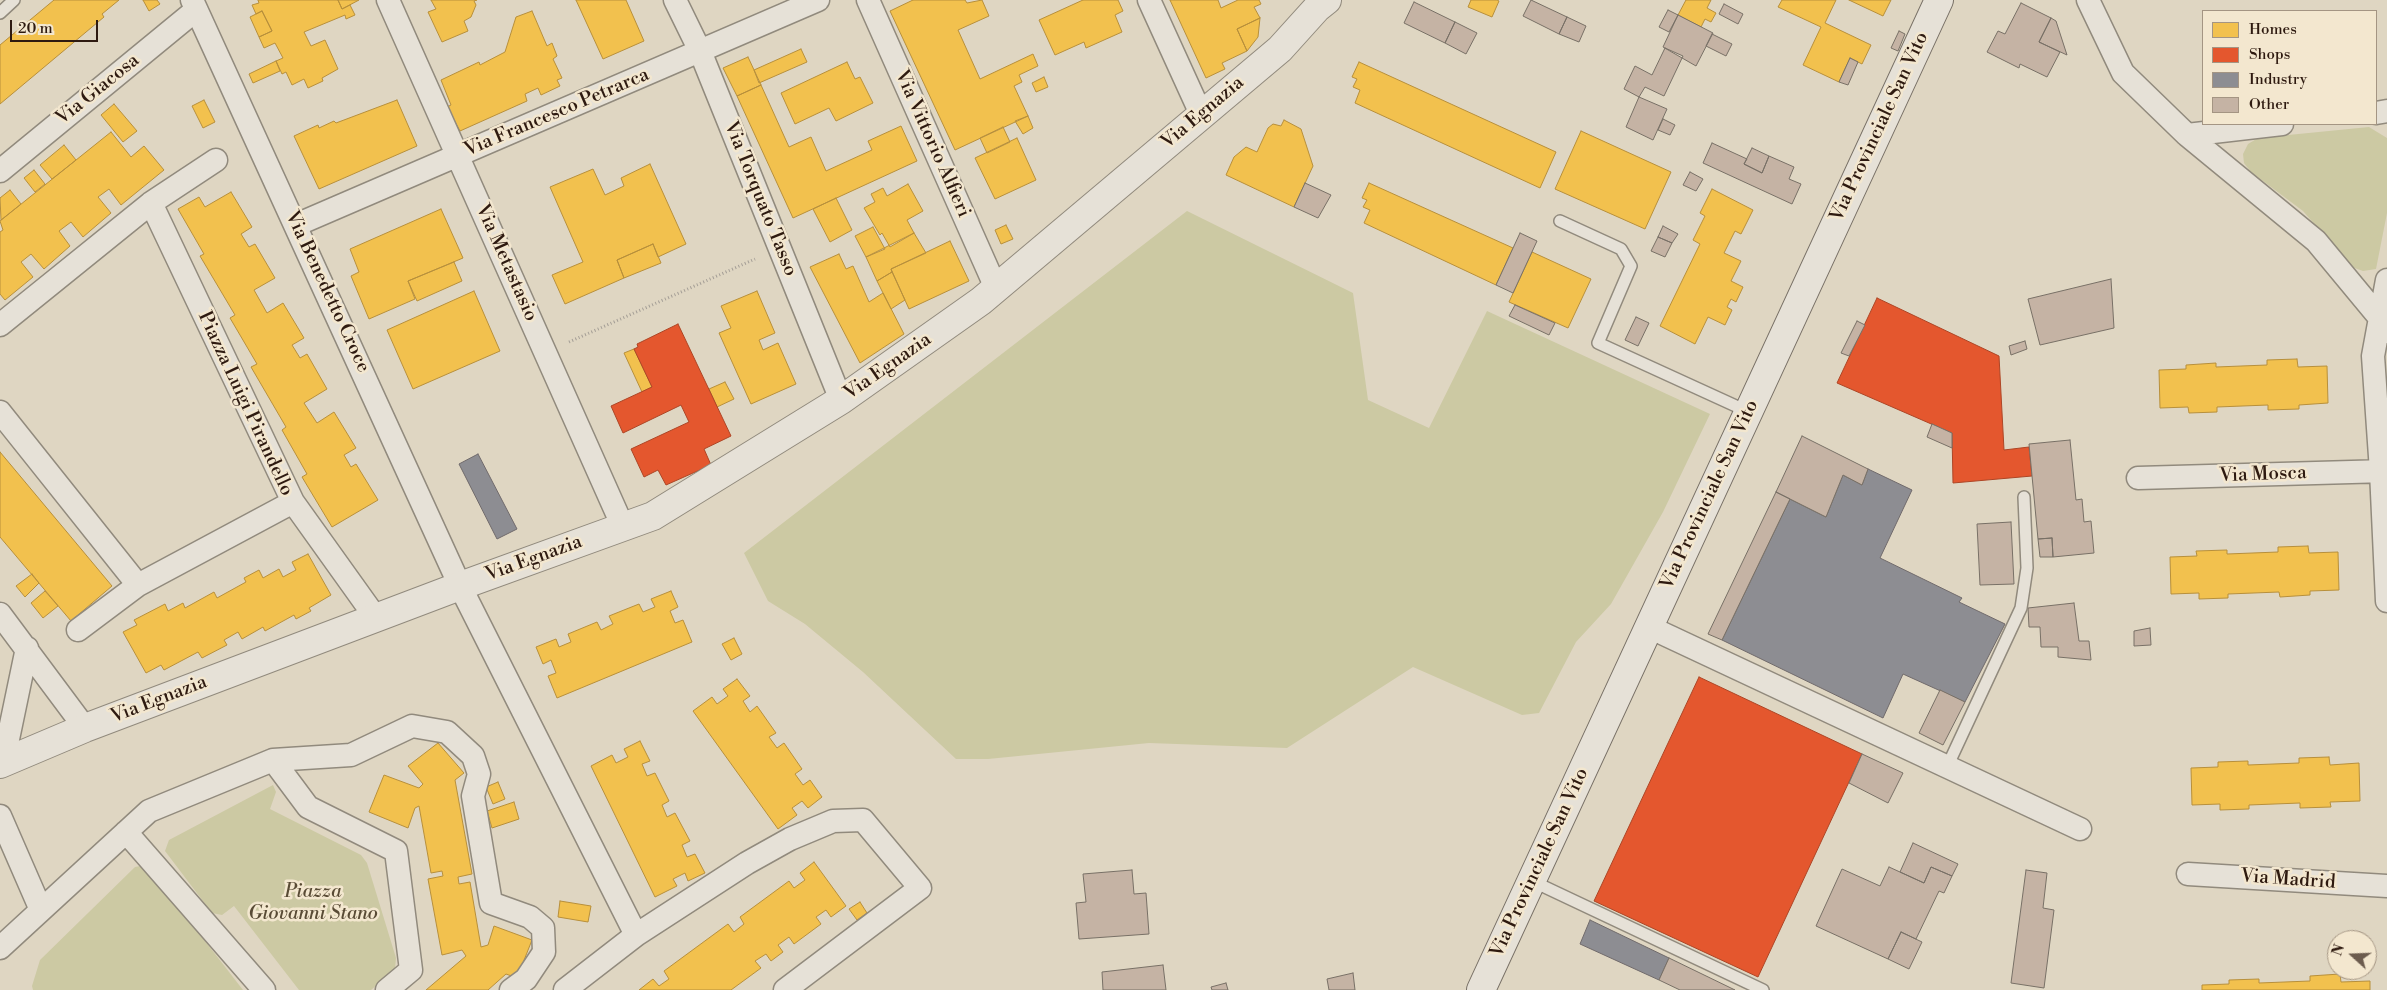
<!DOCTYPE html>
<html>
<head>
<meta charset="utf-8">
<style>
  body { margin:0 }
  #map { position:relative; width:2387px; height:990px; overflow:hidden; background:#dfd6c2; font-family:"Libre Bodoni",serif }
  canvas { display:block }
  .legend { position:absolute; left:2202px; top:10px; width:175px; height:115px; box-sizing:border-box; background:#f3e7cf; border:1px solid #a49583; margin:0; padding:6px 9px; list-style:none; font-size:15px; color:#2e1a10 }
  .legend li { display:flex; align-items:center; gap:10px; height:25px }
  .legend b { width:25px; border:1px solid #a49583 }
  .north { position:absolute; left:2327px; top:930px; width:50px; height:50px; box-sizing:border-box; background:#f3e7cf; border:1px solid #a49583; border-radius:50%; rotate:290deg; font-size:14px; font-weight:700; line-height:20px; text-align:center; color:#2e1a10 }
  .north::after { content:''; display:block; margin:auto; width:18px; height:22px; background:#6c5c4e; clip-path:polygon(50% 0,100% 100%,50% 72%,0 100%) }
  .scale { position:absolute; left:10px; top:20px; width:88px; height:22px; box-sizing:border-box; border:2px solid #2e1a10; border-top:0; padding-left:6px; font-size:15px; line-height:18px; white-space:nowrap; color:#2e1a10; -webkit-text-stroke:4px #f3e7cf; paint-order:stroke }
</style>
</head>
<body>
<div id="map">
<canvas width="2387" height="990"></canvas>
<ul class="legend">
<li><b style="height:14px;background:#f2c14e"></b>Homes</li>
<li><b style="height:14px;background:#e4572e"></b>Shops</li>
<li><b style="height:14px;background:#8d8d92"></b>Industry</li>
<li><b style="height:14px;background:#c5b3a4"></b>Other</li>
</ul>
<div class="north">N</div>
<div class="scale">20 m</div>
</div>
<script>
const context = document.querySelector('canvas').getContext('2d');
context.lineJoin = 'round';
function fillPath(path, color) {
  context.fillStyle = color;
  context.fill(path, 'evenodd');
}
function poly(rows) {
  const path = new Path2D();
  for (const r of rows) {
    path.moveTo(r[0], r[1]);
    for (let i = 2; i < r.length; i += 2) path.lineTo(r[i], r[i + 1]);
  }
  return path;
}
function stroke(path, color, width, dash) {
  context.strokeStyle = color;
  context.lineWidth = width;
  context.lineCap = dash ? 'butt' : 'round';
  context.setLineDash(dash || []);
  context.stroke(path);
}
function label(font, color, halo, rows, align = 'center') {
  context.font = font + ' "Libre Bodoni",serif';
  context.lineWidth = 5;
  context.setLineDash([]);
  context.textBaseline = 'middle';
  context.strokeStyle = halo;
  context.fillStyle = color;
  for (const [text, x, y, turn = 0] of rows) {
    context.save();
    context.translate(x, y);
    context.rotate((+turn || 0) * Math.PI / 180);
    context.textAlign = isNaN(turn) ? turn : align;
    if (halo) context.strokeText(text, 0, 0);
    context.fillText(text, 0, 0);
    context.restore();
  }
}
fillPath(poly([
  [2369,127,2387,138,2387,213,2376,269,2363,271,2352,267,2303,211,2251,172,2244,163,2243,154,2248,144,2258,138],
  [1187,211,1353,293,1368,400,1429,428,1487,311,1710,414,1663,512,1611,604,1576,642,1539,713,1522,715,1413,667,1287,748,1149,743,988,759,956,759,863,672,805,624,768,601,744,553],
  [273,785,276,792,270,809,361,855,367,863,396,958,395,969,371,990,299,990,234,906,222,915,212,913,165,851,169,840],
  [146,865,243,990,33,990,32,986,40,960,135,867]
]), '#ccc9a3');
const homes = poly([
  [54,0,119,0,102,14,104,17,0,104,0,45,54,0],
  [143,0,157,0,160,4,149,11,143,0],
  [258,0,338,0,342,9,350,5,355,15,346,19,345,15,304,32,311,46,325,40,338,69,322,78,323,81,308,88,304,79,292,85,286,72,282,74,276,61,283,58,275,43,264,48,259,37,272,31,262,11,256,14,252,5,259,3,258,0],
  [338,0,359,0,342,9,338,0],
  [431,0,477,0,474,1,476,5,471,17,464,21,468,31,442,42,428,12,436,9,431,0],
  [576,0,626,0,644,41,603,59,576,0],
  [913,0,965,0,967,3,982,0,989,16,958,30,980,79,1033,54,1038,66,1019,75,1022,82,1014,86,1028,116,955,150,890,11,913,0],
  [1083,0,1118,0,1123,11,1115,15,1122,32,1086,48,1084,42,1055,55,1039,20,1083,0],
  [1170,0,1218,0,1221,8,1238,0,1259,0,1261,4,1254,7,1260,18,1237,29,1247,51,1222,63,1225,69,1206,78,1170,0],
  [1471,0,1497,0,1499,1,1492,17,1468,7,1471,0],
  [1686,0,1711,0,1707,8,1716,13,1711,22,1705,19,1701,27,1678,15,1686,0],
  [1782,0,1836,0,1825,23,1871,45,1862,64,1850,58,1839,82,1803,65,1821,27,1778,7,1782,0],
  [1849,0,1891,0,1883,16,1849,0],
  [262,11,272,31,259,37,250,17,262,11],
  [532,11,547,46,552,43,557,56,553,59,562,78,557,80,560,86,541,95,538,88,525,94,527,101,460,131,447,107,451,105,441,80,479,62,480,65,505,52,516,17,532,11],
  [1260,18,1258,37,1247,51,1237,29,1260,18],
  [801,49,807,62,759,83,754,70,801,49],
  [748,57,761,85,737,96,723,68,748,57],
  [276,61,280,71,253,83,249,74,276,61],
  [847,62,855,79,860,77,873,103,836,121,829,108,795,124,781,93,847,62],
  [1359,62,1556,152,1540,188,1355,103,1360,90,1353,87,1357,79,1352,77,1359,62],
  [1044,77,1048,87,1036,92,1032,83,1044,77],
  [761,85,789,147,811,137,826,171,872,150,868,141,901,126,917,161,793,218,737,96,761,85],
  [204,100,215,122,203,128,192,106,204,100],
  [397,100,417,146,319,189,294,136,318,125,319,128,334,121,336,123,397,100],
  [114,104,137,131,123,142,101,115,114,104],
  [1028,116,1033,128,1023,134,1015,121,1028,116],
  [1284,120,1301,129,1313,166,1294,207,1226,175,1234,157,1246,147,1257,152,1268,128,1273,124,1281,126,1284,120],
  [1003,127,1010,142,987,153,980,138,1003,127],
  [1581,131,1671,172,1645,229,1555,189,1581,131],
  [111,132,131,157,144,146,164,170,121,205,109,189,98,197,111,213,83,237,71,222,59,231,70,246,44,269,31,254,21,262,33,277,5,300,0,294,0,232,3,230,0,221,111,132],
  [1017,138,1036,180,995,199,975,158,1017,138],
  [64,145,76,160,52,179,40,165,64,145],
  [650,164,686,244,658,257,653,244,617,260,624,278,565,304,552,275,583,262,550,187,593,169,605,195,624,186,621,178,650,164],
  [34,170,45,184,35,192,24,178,34,170],
  [1369,183,1513,248,1496,285,1364,223,1370,210,1363,207,1367,200,1362,198,1369,183],
  [908,184,923,211,907,220,914,233,890,247,882,233,880,235,864,208,875,202,871,194,883,188,887,196,908,184],
  [1712,189,1753,210,1741,234,1735,231,1724,253,1741,261,1731,281,1743,287,1736,302,1731,299,1727,307,1732,310,1725,325,1708,317,1695,344,1660,326,1700,244,1693,240,1705,216,1700,213,1712,189],
  [10,190,21,204,1,220,0,198,10,190],
  [231,192,252,227,241,234,249,247,255,244,275,278,254,290,267,313,283,303,304,338,292,345,300,358,307,354,327,389,304,403,317,423,334,412,356,448,344,455,351,467,356,464,378,500,332,527,302,477,307,474,282,430,286,427,251,367,257,364,230,318,235,315,200,256,204,254,178,209,199,197,205,207,231,192],
  [836,198,852,230,830,242,813,209,836,198],
  [441,209,463,258,408,281,415,299,369,319,351,276,359,272,350,249,441,209],
  [1006,225,1013,239,1001,244,995,230,1006,225],
  [873,227,885,249,866,257,855,236,873,227],
  [914,233,926,253,891,269,892,272,877,281,866,257,914,233],
  [950,241,969,281,909,309,891,269,950,241],
  [653,244,661,263,624,278,617,260,653,244],
  [1532,252,1591,279,1568,328,1509,302,1532,252],
  [839,254,846,269,853,266,869,302,883,293,904,334,860,363,810,267,839,254],
  [454,262,462,281,417,301,408,281,454,262],
  [892,272,905,300,891,309,877,281,892,272],
  [474,291,500,351,413,389,387,330,474,291],
  [757,291,775,333,759,340,763,350,778,343,796,384,751,404,719,333,731,328,721,306,757,291],
  [634,349,652,387,642,392,624,353,634,349],
  [2297,359,2298,367,2327,366,2328,403,2299,405,2299,409,2268,410,2268,405,2217,407,2217,412,2189,413,2188,407,2160,408,2159,370,2186,369,2186,365,2216,363,2216,367,2267,365,2267,360,2297,359],
  [725,382,734,399,717,407,709,389,725,382],
  [0,452,112,586,71,621,0,537,0,452],
  [2308,546,2309,553,2338,552,2339,590,2310,591,2310,595,2280,597,2279,592,2228,594,2228,598,2199,599,2199,593,2171,594,2170,557,2197,556,2196,551,2227,550,2227,554,2278,552,2278,547,2308,546],
  [308,554,331,595,309,608,311,611,296,619,294,615,265,631,263,627,242,639,238,632,224,640,227,645,202,658,198,652,164,670,161,665,146,673,123,632,137,625,134,620,165,604,168,611,183,603,185,608,214,592,217,598,246,582,244,578,259,570,263,578,279,569,283,577,296,570,292,562,308,554],
  [32,574,39,583,25,597,16,586,32,574],
  [45,591,58,606,43,618,31,603,45,591],
  [671,591,678,607,670,611,675,623,683,620,692,642,557,698,548,676,556,673,551,660,543,664,536,647,556,639,559,647,571,642,568,634,597,622,601,630,613,624,609,616,639,604,643,612,655,607,651,599,671,591],
  [734,638,742,654,731,660,722,644,734,638],
  [737,679,750,696,743,701,750,712,757,706,776,733,769,737,777,748,784,743,802,769,795,774,803,785,810,780,822,797,808,808,802,801,792,808,797,815,778,829,693,711,712,697,717,704,728,696,723,689,737,679],
  [640,741,650,761,642,764,647,776,655,773,669,801,662,805,667,817,675,813,690,841,682,845,687,857,695,854,705,873,688,881,685,873,673,879,677,886,655,897,591,766,612,755,616,763,628,757,624,749,640,741],
  [438,743,464,773,455,780,472,874,458,877,459,884,470,882,481,947,488,945,494,926,532,940,517,978,506,974,488,990,426,990,466,956,462,950,442,955,428,879,443,876,442,871,431,873,419,806,415,808,408,828,369,812,384,775,419,788,423,784,408,766,438,743],
  [2329,757,2330,765,2359,763,2360,801,2330,802,2331,807,2300,808,2300,803,2249,805,2249,809,2220,810,2220,804,2192,805,2191,768,2218,767,2218,762,2248,761,2248,765,2299,763,2299,758,2329,757],
  [498,782,505,799,493,804,486,787,498,782],
  [514,802,519,819,492,828,487,811,514,802],
  [814,862,846,906,831,917,826,910,816,917,821,924,794,944,789,937,778,945,783,952,771,961,766,954,755,961,761,968,731,990,639,990,653,979,659,986,669,979,664,971,728,924,734,932,744,924,740,917,789,881,794,888,805,880,800,873,814,862],
  [560,901,591,906,588,922,558,917,560,901],
  [860,902,867,913,857,920,849,909,860,902],
  [2340,974,2341,982,2370,981,2370,990,2202,990,2202,985,2229,984,2229,980,2259,979,2259,983,2310,981,2310,976,2340,974]
]);
fillPath(homes, '#f2c14e');
stroke(homes, '#b78f3b', 1);
const shops = poly([
  [1877,298,1999,356,2004,450,2029,447,2032,476,1953,483,1952,433,1837,383,1877,298],
  [678,324,731,436,704,449,711,465,666,485,658,470,644,477,631,449,689,422,681,405,623,433,611,406,652,387,634,349,638,347,637,344,678,324],
  [1699,677,1862,754,1758,977,1594,901,1699,677]
]);
fillPath(shops, '#e4572e');
stroke(shops, '#ad4525', 1);
const industry = poly([
  [478,454,517,529,497,539,459,464,478,454],
  [1868,469,1912,490,1880,558,1962,598,1959,602,2005,624,1965,702,1903,674,1883,718,1722,640,1790,499,1826,517,1843,475,1862,485,1868,469],
  [1590,920,1669,958,1659,980,1580,944,1590,920]
]);
fillPath(industry, '#8d8d92');
stroke(industry, '#706a6b', 1);
const building = poly([
  [1531,0,1567,17,1559,34,1523,16,1531,0],
  [1414,2,1455,22,1445,43,1404,23,1414,2],
  [2021,3,2051,18,2039,42,2060,52,2047,77,2020,64,2019,68,1987,52,1998,31,2005,34,2021,3],
  [1724,4,1743,14,1738,24,1719,14,1724,4],
  [1668,10,1678,15,1669,32,1659,27,1668,10],
  [1678,15,1713,33,1696,66,1663,47,1678,15],
  [1567,17,1586,26,1579,42,1559,34,1567,17],
  [2051,18,2056,21,2067,55,2039,42,2051,18],
  [1455,22,1477,33,1466,54,1445,43,1455,22],
  [1899,31,1905,34,1898,51,1891,48,1899,31],
  [1712,34,1732,44,1726,56,1706,46,1712,34],
  [1665,48,1683,56,1664,96,1645,87,1639,97,1624,89,1635,66,1652,75,1665,48],
  [1850,58,1858,62,1848,85,1839,82,1850,58],
  [1639,97,1667,109,1653,140,1626,127,1639,97],
  [1663,119,1675,125,1670,135,1658,130,1663,119],
  [1712,143,1747,159,1744,164,1762,173,1769,156,1794,167,1789,179,1801,184,1792,204,1703,163,1712,143],
  [1752,148,1769,156,1762,173,1744,164,1752,148],
  [1690,172,1703,179,1696,191,1683,185,1690,172],
  [1305,183,1331,195,1318,218,1294,207,1305,183],
  [1663,226,1678,234,1672,243,1658,237,1663,226],
  [1520,233,1537,241,1513,293,1496,285,1520,233],
  [1658,237,1672,243,1665,257,1651,251,1658,237],
  [2111,279,2114,328,2040,345,2028,299,2111,279],
  [1515,305,1555,323,1549,335,1509,316,1515,305],
  [1636,317,1649,323,1638,346,1625,340,1636,317],
  [1857,321,1865,325,1849,356,1841,353,1857,321],
  [2025,341,2027,349,2011,355,2009,346,2025,341],
  [1932,424,1952,433,1952,448,1927,437,1932,424],
  [1802,436,1868,469,1862,485,1843,475,1826,517,1776,492,1802,436],
  [2070,440,2076,500,2082,499,2084,522,2091,521,2094,553,2053,557,2052,538,2038,539,2029,444,2070,440],
  [1776,492,1790,499,1722,640,1708,634,1776,492],
  [2011,522,2014,584,1980,585,1977,524,2011,522],
  [2052,538,2053,557,2040,557,2038,539,2052,538],
  [2074,603,2079,641,2089,641,2091,660,2058,657,2058,647,2041,647,2040,627,2029,627,2028,608,2074,603],
  [2150,628,2151,645,2134,646,2134,631,2150,628],
  [1940,690,1965,702,1943,745,1919,733,1940,690],
  [1862,754,1903,773,1888,803,1849,783,1862,754],
  [1913,843,1958,864,1952,876,1931,867,1924,883,1900,872,1913,843],
  [1889,867,1924,883,1931,867,1952,876,1944,893,1939,891,1916,939,1901,932,1888,959,1816,926,1842,869,1880,886,1889,867],
  [1132,870,1134,894,1146,893,1149,934,1079,939,1076,903,1086,902,1083,874,1132,870],
  [2026,870,2047,873,2043,908,2054,910,2044,988,2011,983,2026,870],
  [1901,932,1922,942,1909,969,1888,959,1901,932],
  [1669,958,1735,990,1680,990,1659,980,1669,958],
  [1163,965,1166,990,1103,990,1102,972,1163,965],
  [1353,973,1355,990,1329,990,1327,979,1353,973],
  [1226,983,1228,990,1212,990,1211,987,1226,983]
]);
fillPath(building, '#c5b3a4');
stroke(building, '#787066', 1);
const service = poly([
  [0,13,14,0],
  [1560,221,1621,249,1631,266,1598,343,1749,412],
  [1947,767,2021,608,2027,568,2024,497],
  [1532,881,1763,990]
]);
const minor = poly([
  [192,0,460,586,636,935],
  [388,0,623,527],
  [675,0,700,51,841,400],
  [868,0,996,288],
  [1149,0,1201,114],
  [2088,0,2123,73,2187,135,2316,241,2379,317,2387,332],
  [2376,113,2387,111],
  [2187,135,2282,124],
  [0,171,196,10],
  [151,203,293,502,376,618],
  [296,225,818,0],
  [2387,280,2373,356,2381,471,2387,601],
  [0,325,151,203,216,160],
  [0,412,138,585],
  [2138,478,2387,471],
  [0,614,85,728],
  [1649,627,2080,829],
  [78,630,138,585,293,502],
  [273,760,308,807,396,851,411,970,387,990],
  [3,763,27,648],
  [0,816,41,910],
  [126,832,264,990],
  [2188,874,2387,886],
  [0,948,149,811,273,760,351,755,412,726,447,732,473,756,479,774,473,796,491,903,530,917,543,928,544,952,526,979,511,990],
  [565,990,636,935,747,863,790,839,833,821,863,820,920,888,785,990]
]);
const tertiary = poly([
  [0,764,85,728,460,586,653,516,841,400,981,301,1280,49,1317,8,1327,0]
]);
const secondary = poly([
  [1481,990,1939,0]
]);
stroke(service, '#918a7d', 14);
stroke(minor, '#918a7d', 25);
stroke(tertiary, '#918a7d', 30);
stroke(secondary, '#787066', 30);
stroke(poly([
  [569,342,755,259]
]), '#a49e96', 3, [1, 2.5]);
stroke(service, '#e6e1d7', 11);
stroke(minor, '#e6e1d7', 22);
stroke(tertiary, '#e6e1d7', 28);
stroke(secondary, '#e6e1d7', 28);
label('19px', '#2e1a10', '#f3e7cf', [
  ["Via Giacosa",98,90,-39],
  ["Via Francesco Petrarca",557,113,-23],
  ["Via Egnazia",1203,113,-40],
  ["Via Provinciale San Vito",1880,127,-65],
  ["Via Vittorio Alfieri",932,144,66],
  ["Via Torquato Tasso",760,199,68],
  ["Via Metastasio",506,263,66],
  ["Via Benedetto Croce",327,292,65],
  ["Via Egnazia",888,367,-35],
  ["Piazza Luigi Pirandello",245,404,65],
  ["Via Mosca",2263,475,-2],
  ["Via Provinciale San Vito",1710,495,-65],
  ["Via Egnazia",534,559,-20],
  ["Via Egnazia",159,700,-21],
  ["Via Provinciale San Vito",1540,863,-65],
  ["Via Madrid",2288,880,4]
]);
label('italic 19px', '#594b35', '#f3e7cf', [
  ["Piazza",313,892],
  ["Giovanni Stano",313,914]
]);
</script>
</body>
</html>
